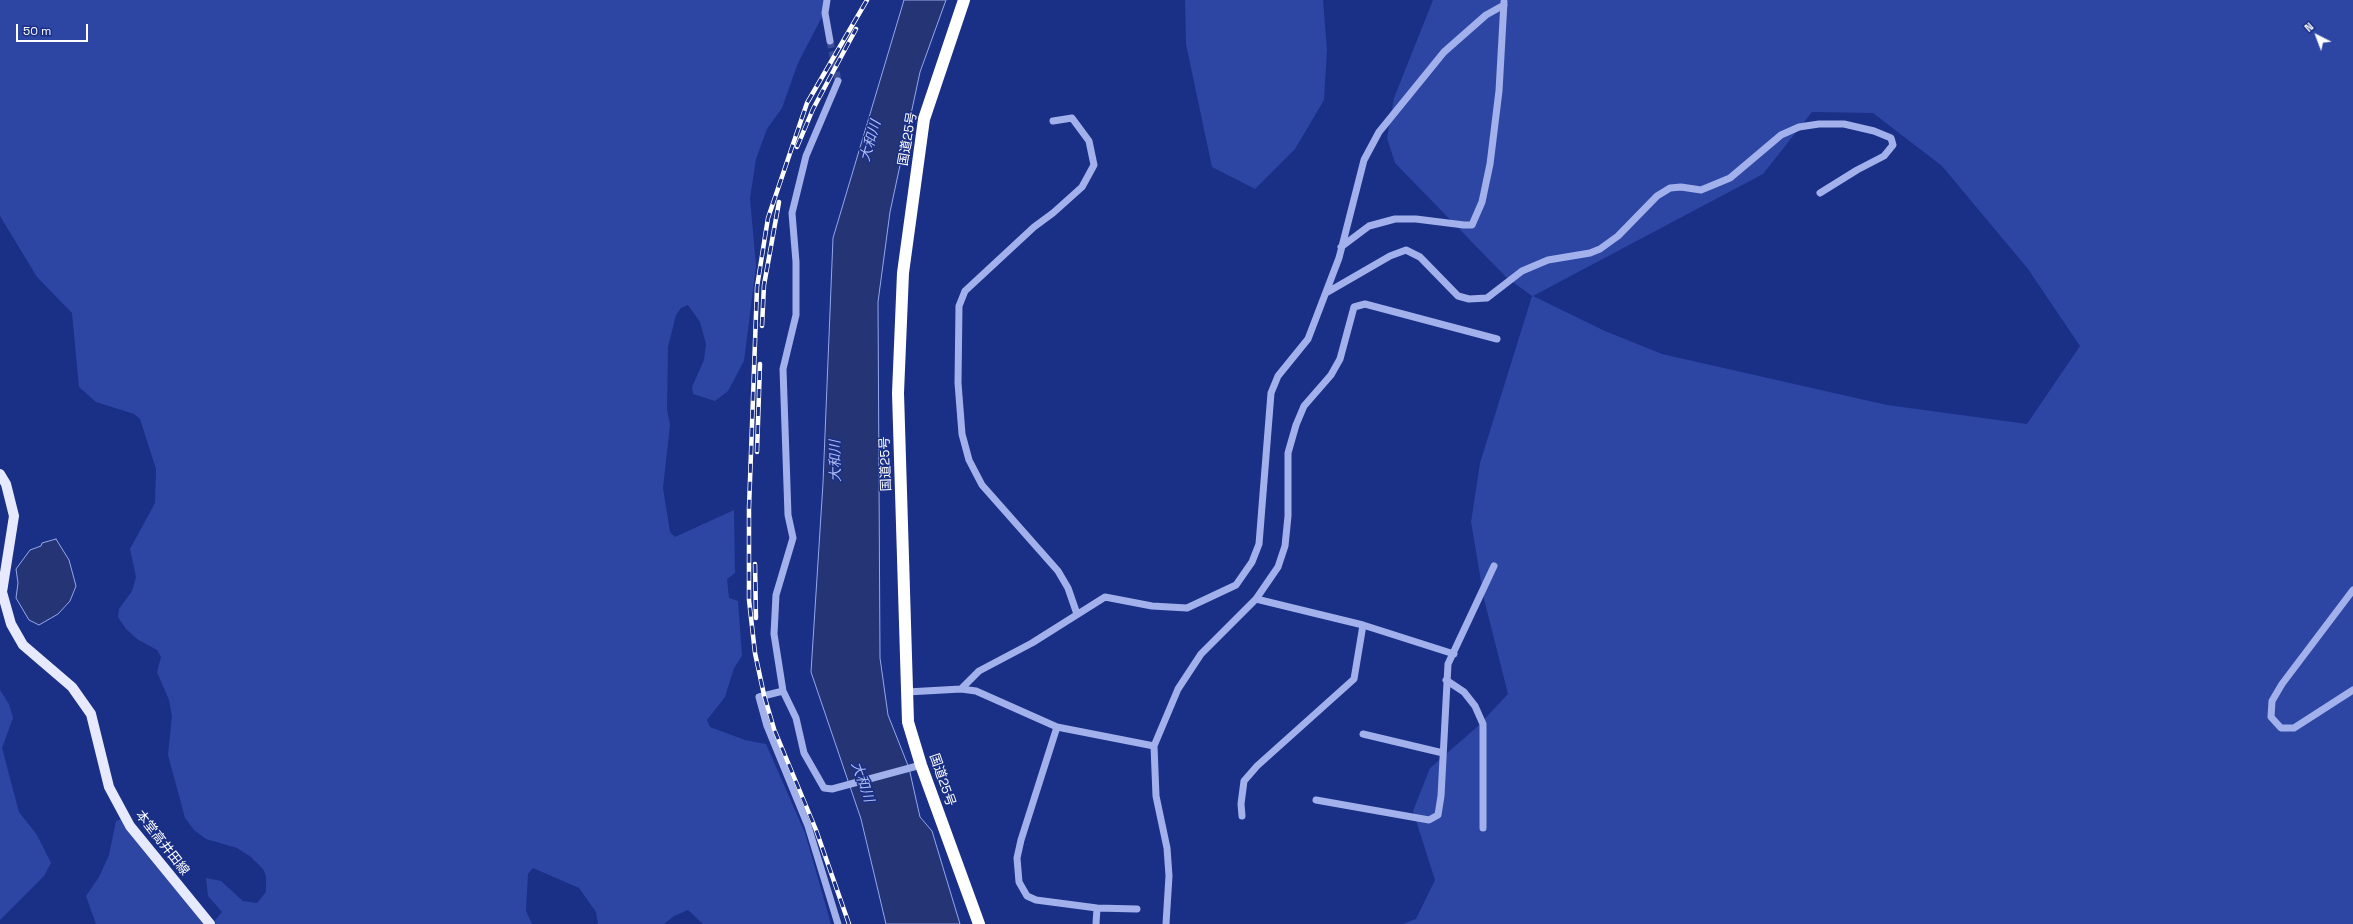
<!DOCTYPE html>
<html>
<head>
<meta charset="utf-8">
<style>
  body { margin:0 }
  #map { position:relative; width:2353px; height:924px; overflow:hidden; background:#1a2f86; font-family:"Space Grotesk",sans-serif }
  canvas { display:block }
  .north { position:absolute; left:2297px; top:16px; width:40px; height:40px; -webkit-text-stroke:3px #1a2f86; paint-order:stroke; rotate:318deg; font-size:11px; font-weight:700; line-height:16px; text-align:center; color:#fff }
  .north::after { content:''; display:block; margin:auto; width:14px; height:18px; background:#fff; clip-path:polygon(50% 0,100% 100%,50% 72%,0 100%) }
  .scale { position:absolute; left:16px; top:24px; width:72px; height:18px; box-sizing:border-box; border:2px solid #fff; border-top:0; padding-left:5px; font-size:12px; line-height:14px; white-space:nowrap; color:#fff; -webkit-text-stroke:3px #1a2f86; paint-order:stroke }
</style>
</head>
<body>
<div id="map">
<canvas width="2353" height="924"></canvas>
<div class="north">N</div>
<div class="scale">50 m</div>
</div>
<script>
const context = document.querySelector('canvas').getContext('2d');
context.lineJoin = 'round';
function fillPath(path, color) {
  context.fillStyle = color;
  context.fill(path, 'evenodd');
}
function poly(rows) {
  const path = new Path2D();
  for (const r of rows) {
    path.moveTo(r[0], r[1]);
    for (let i = 2; i < r.length; i += 2) path.lineTo(r[i], r[i + 1]);
  }
  return path;
}
function stroke(path, color, width, dash) {
  context.strokeStyle = color;
  context.lineWidth = width;
  context.lineCap = dash ? 'butt' : 'round';
  context.setLineDash(dash || []);
  context.stroke(path);
}
function label(font, color, halo, rows, align = 'center') {
  context.font = font + ' "Space Grotesk","Noto Sans JP",sans-serif';
  context.lineWidth = 3;
  context.setLineDash([]);
  context.textBaseline = 'middle';
  context.strokeStyle = halo;
  context.fillStyle = color;
  for (const [text, x, y, turn = 0] of rows) {
    context.save();
    context.translate(x, y);
    context.rotate((+turn || 0) * Math.PI / 180);
    context.textAlign = isNaN(turn) ? turn : align;
    if (halo) context.strokeText(text, 0, 0);
    context.fillText(text, 0, 0);
    context.restore();
  }
}
fillPath(poly([
  [0,0,824,0,823,15,798,63,782,108,767,129,756,159,750,198,756,266,744,361,728,391,715,401,693,394,692,387,704,360,706,344,700,322,688,305,681,308,676,315,668,347,667,410,670,425,663,488,670,532,675,537,734,510,735,573,727,579,729,598,738,601,742,656,734,668,725,697,707,720,710,727,745,740,766,744,805,833,831,924,703,924,688,910,674,916,664,924,598,924,596,912,579,888,533,868,528,874,526,911,532,924,212,924,222,912,208,896,206,878,221,881,243,901,257,903,266,892,266,876,263,869,251,857,237,848,206,839,194,830,185,818,168,755,172,716,169,700,157,672,161,657,157,650,137,639,126,629,118,617,119,609,132,591,136,577,130,549,155,503,156,469,140,419,134,414,96,402,79,387,72,313,37,277,0,216],
  [1185,0,1323,0,1327,50,1324,100,1295,149,1255,189,1212,167,1186,44],
  [1433,0,2353,0,2353,924,1403,924,1416,919,1435,880,1413,811,1430,768,1477,727,1508,694,1484,599,1471,522,1480,463,1532,296,1506,277,1395,163,1387,138,1394,98],
  [1812,112,1873,113,1942,166,2028,269,2080,346,2027,424,1887,405,1662,354,1605,331,1533,296,1763,174],
  [0,690,9,704,13,718,2,748,19,812,37,835,51,863,44,876,0,920],
  [121,819,203,924,96,924,86,896,99,877,109,855,116,821]
]), '#2d46a4');
const water = poly([
  [904,0,946,0,920,72,890,212,878,302,880,658,888,715,909,768,920,817,932,831,960,924,886,924,861,819,811,672,823,483,833,238,904,0],
  [56,539,69,560,76,586,70,601,58,614,39,625,29,620,16,598,18,583,16,569,30,550,41,546,42,543,56,539]
]);
fillPath(water, '#243475');
stroke(water, '#94a8ee', 1);
stroke(poly([
  [830,41,838,81]
]), '#3c4e98', 7, [7, 3.5]);
stroke(poly([
  [827,0,825,13,830,41],
  [838,81,806,156,792,213,796,262,796,315,783,369,788,515,793,538,776,595,774,634,783,691,759,697,767,726,808,826,838,924],
  [1053,121,1072,118,1089,141,1094,165,1082,187,1053,213,1034,227,965,291,959,306,958,383,962,434,969,460,982,485,1058,571,1068,588,1077,614],
  [1341,247,1369,226,1395,219,1416,219,1464,225,1472,225,1482,202,1490,164,1499,91,1504,2],
  [1326,293,1390,256,1406,250,1420,257,1458,296,1469,299,1487,298,1522,271,1548,260,1590,253,1600,249,1618,236,1657,196,1670,188,1681,187,1701,190,1730,178,1781,135,1799,127,1819,124,1844,124,1874,131,1891,138,1893,145,1884,156,1857,170,1820,193],
  [2353,590,2282,684,2272,701,2271,717,2281,728,2294,728,2353,690],
  [1256,599,1363,625,1454,654],
  [1446,680,1464,692,1475,706,1483,724,1483,828],
  [961,689,979,671,1032,643,1105,597,1152,606,1187,608,1236,585,1252,562,1259,544,1271,393,1278,376,1308,339,1339,258,1364,160,1379,132,1444,52,1486,15,1504,5],
  [783,691,796,718,804,753,824,788,832,789,921,765],
  [907,692,961,689,976,691,1057,727,1154,746],
  [1057,727,1021,840,1017,858,1019,882,1027,896,1036,900,1097,908,1137,909],
  [1363,734,1443,753],
  [1316,800,1429,820,1438,815,1441,796,1448,664,1494,566],
  [1242,816,1241,804,1244,781,1257,766,1354,679,1363,625],
  [1096,924,1097,908],
  [1166,924,1169,876,1167,848,1156,796,1154,746,1178,689,1201,654,1256,599,1278,567,1285,546,1288,516,1288,453,1296,425,1304,406,1331,375,1340,359,1354,307,1365,304,1497,339]
]), '#a2b1ec', 7);
stroke(poly([
  [0,474,6,484,14,516,2,592,11,624,23,645,72,687,91,714,109,787,130,826,210,924]
]), '#e7eaff', 10);
stroke(poly([
  [964,0,924,119,903,273,898,393,908,722,921,765,979,924]
]), '#fff', 12);
const rail = poly([
  [797,147,813,109,856,29],
  [762,326,764,285,779,202],
  [757,452,760,364],
  [755,564,756,618],
  [849,924,816,830,774,729,764,695,755,653,749,600,749,508,757,287,768,218,807,103,867,0]
]);
stroke(rail, '#fff', 4.5);
stroke(rail, '#1a2f86', 3, [9]);
label('13px', '#fff', '#1a2f86', [
  ["国道25号",908,139,-80],
  ["国道25号",886,464,-92],
  ["国道25号",942,780,71],
  ["本堂高井田線",162,843,52]
]);
label('italic 14px', '#adbcf3', '#1a2f86', [
  ["大和川",871,141,-74],
  ["大和川",836,461,-91],
  ["大和川",862,782,71]
]);
</script>
</body>
</html>
